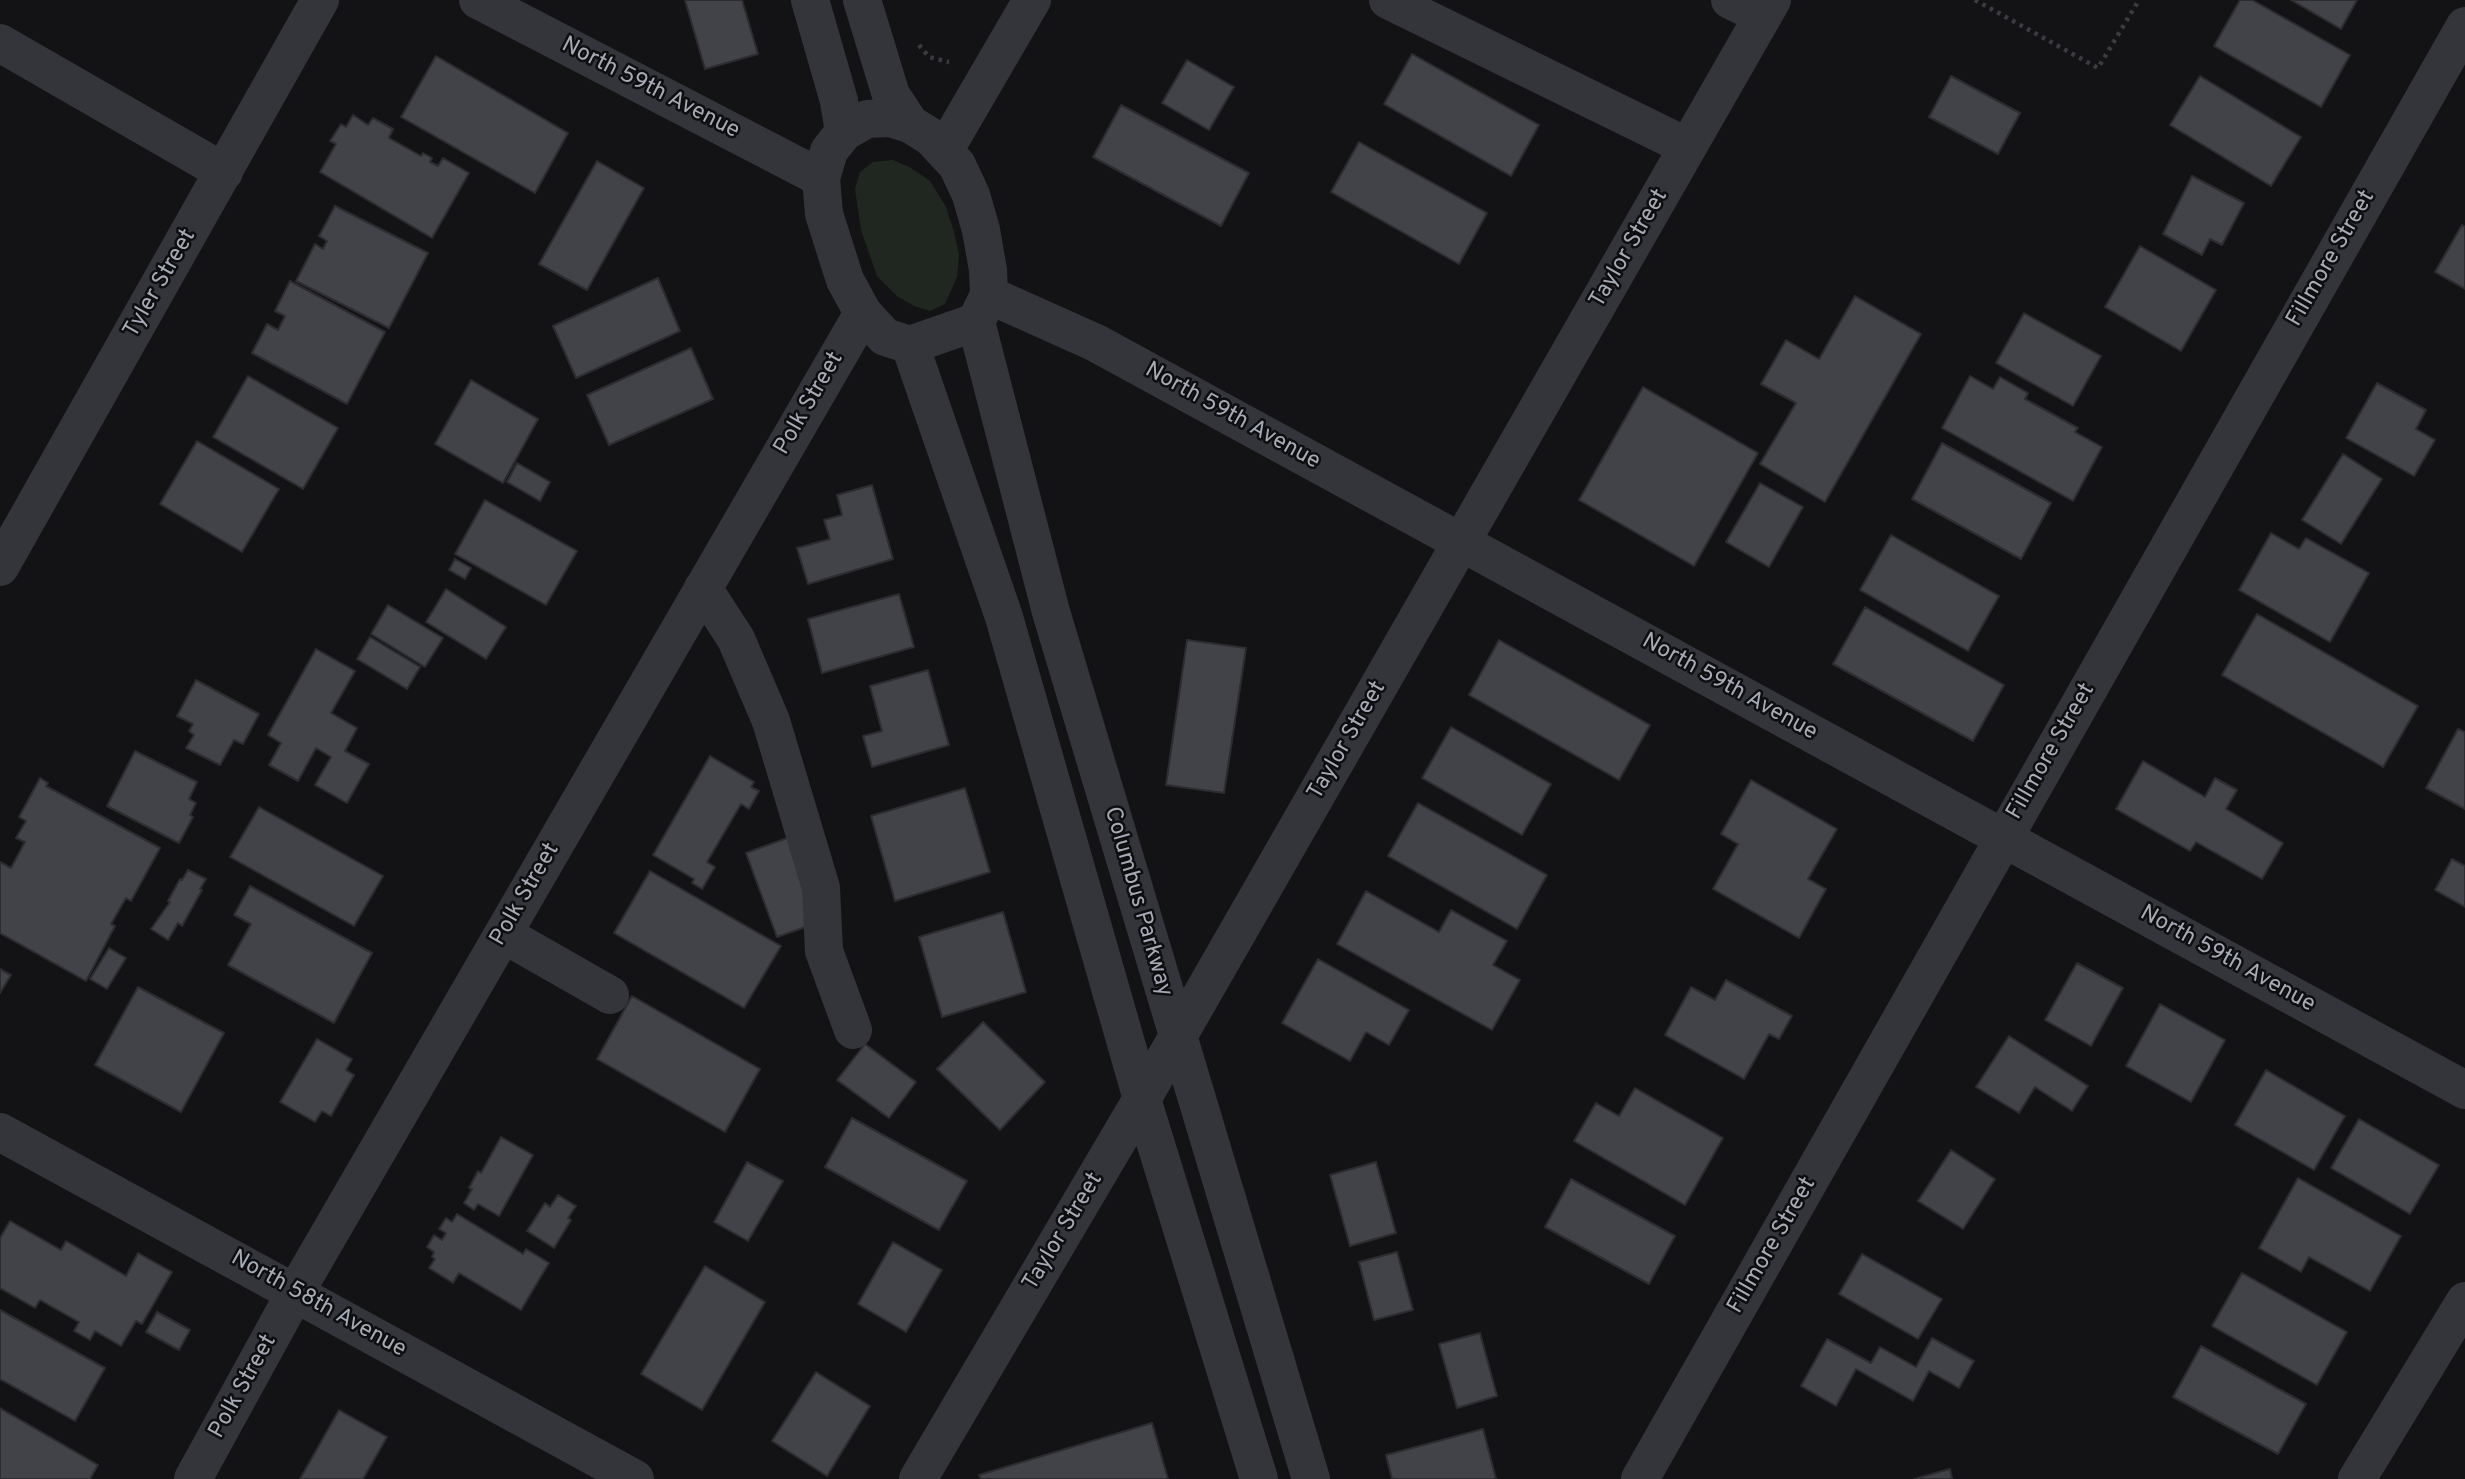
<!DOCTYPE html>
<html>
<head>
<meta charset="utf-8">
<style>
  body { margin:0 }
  canvas { display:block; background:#131315 }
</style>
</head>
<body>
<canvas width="2465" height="1479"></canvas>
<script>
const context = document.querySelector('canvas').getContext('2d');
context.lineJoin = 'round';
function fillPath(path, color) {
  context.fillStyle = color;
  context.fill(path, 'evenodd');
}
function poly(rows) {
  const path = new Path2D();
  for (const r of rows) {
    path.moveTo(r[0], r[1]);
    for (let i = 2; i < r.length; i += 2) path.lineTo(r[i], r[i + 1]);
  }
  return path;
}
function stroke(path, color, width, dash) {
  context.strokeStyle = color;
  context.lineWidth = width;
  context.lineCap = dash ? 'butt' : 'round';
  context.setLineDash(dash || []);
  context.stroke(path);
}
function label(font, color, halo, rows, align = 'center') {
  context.font = font + ' Overpass,sans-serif';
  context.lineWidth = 5;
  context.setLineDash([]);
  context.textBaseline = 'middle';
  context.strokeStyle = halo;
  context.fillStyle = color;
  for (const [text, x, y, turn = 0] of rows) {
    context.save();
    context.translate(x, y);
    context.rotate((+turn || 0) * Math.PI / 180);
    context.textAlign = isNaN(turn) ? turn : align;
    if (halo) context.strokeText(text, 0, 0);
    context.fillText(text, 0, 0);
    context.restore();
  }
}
fillPath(poly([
  [893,160,911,168,930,181,946,207,954,232,959,255,957,277,945,304,930,311,914,306,897,296,877,276,861,230,855,189,860,172,873,162]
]), '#202721');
const building = poly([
  [685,0,742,0,758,54,705,69,685,0],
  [2240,0,2252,0,2350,55,2321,107,2214,46,2240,0],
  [2291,0,2357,0,2341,29,2291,0],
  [1412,54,1539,125,1511,176,1384,104,1412,54],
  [436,56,568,133,535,193,401,117,436,56],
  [1187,60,1234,87,1209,130,1162,103,1187,60],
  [1951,76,2020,113,1998,154,1929,117,1951,76],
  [2200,76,2301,137,2271,186,2170,125,2200,76],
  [1121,105,1249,173,1221,226,1093,157,1121,105],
  [353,115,368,125,373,118,393,129,389,138,421,156,423,153,432,158,430,162,438,166,443,158,469,173,432,238,320,172,336,144,330,141,341,124,346,127,353,115],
  [1359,142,1487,213,1459,264,1331,192,1359,142],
  [597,161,644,188,587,290,539,264,597,161],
  [2192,176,2244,203,2222,245,2210,239,2202,255,2163,234,2192,176],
  [335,206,428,253,389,328,296,281,315,244,323,249,327,241,319,236,335,206],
  [2462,225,2465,227,2465,289,2435,272,2462,225],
  [2140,246,2216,290,2181,351,2105,307,2140,246],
  [658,278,680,331,576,378,553,326,658,278],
  [290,281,385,332,347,404,252,353,267,324,278,330,285,316,275,311,290,281],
  [1855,296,1921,334,1825,502,1760,464,1796,403,1761,384,1786,340,1819,359,1855,296],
  [2024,313,2101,356,2073,406,1996,363,2024,313],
  [691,348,713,399,609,445,587,395,691,348],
  [248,376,338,428,303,489,213,437,248,376],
  [1970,376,1993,389,2000,377,2028,393,2025,399,2078,428,2075,432,2102,447,2073,501,1942,428,1970,376],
  [471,380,538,419,503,483,435,444,471,380],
  [2377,383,2426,410,2416,429,2435,440,2414,476,2346,438,2377,383],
  [1643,387,1758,453,1694,566,1579,500,1643,387],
  [197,441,279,489,242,552,160,504,197,441],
  [1942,443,2051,503,2021,559,1912,499,1942,443],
  [2343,454,2382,479,2341,544,2302,520,2343,454],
  [517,463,550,482,540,501,507,482,517,463],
  [1760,483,1803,507,1769,567,1726,542,1760,483],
  [872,485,893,559,808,584,797,548,830,539,824,520,842,515,837,495,872,485],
  [485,500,577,551,546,605,455,554,485,500],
  [2271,533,2299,549,2306,538,2369,573,2330,642,2239,590,2271,533],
  [1891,535,1999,596,1968,651,1860,590,1891,535],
  [455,559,471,568,465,579,449,570,455,559],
  [446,589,506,627,486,659,426,622,446,589],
  [899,594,914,647,822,673,808,619,899,594],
  [388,605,443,638,425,667,371,634,388,605],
  [1865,607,2004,685,1973,741,1833,664,1865,607],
  [2257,614,2418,706,2383,767,2222,675,2257,614],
  [370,637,420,667,407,689,357,659,370,637],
  [1187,640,1246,648,1224,793,1166,785,1187,640],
  [1499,640,1650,725,1619,780,1469,695,1499,640],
  [316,649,355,671,331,713,357,728,345,751,369,764,347,803,315,785,331,757,316,748,298,781,269,765,281,743,268,735,316,649],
  [928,670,949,745,872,767,863,736,882,731,870,686,928,670],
  [196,680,259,714,243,744,234,740,220,765,186,748,194,735,189,731,193,724,177,716,196,680],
  [1451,727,1551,784,1522,835,1422,778,1451,727],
  [2458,729,2465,732,2465,809,2426,788,2458,729],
  [135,751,197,782,189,799,196,803,190,815,193,817,179,843,107,806,135,751],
  [710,756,754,782,751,787,759,791,749,809,741,804,707,862,715,867,702,889,692,883,694,879,653,855,710,756],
  [2143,761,2205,797,2215,778,2237,790,2226,809,2283,843,2262,879,2196,842,2190,851,2116,809,2143,761],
  [40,778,48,783,46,786,160,848,131,901,126,898,111,924,115,926,86,981,0,933,0,862,11,868,25,842,16,838,26,821,19,817,40,778],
  [1751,780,1837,829,1808,879,1826,889,1799,938,1713,889,1738,844,1721,834,1751,780],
  [965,788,990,872,895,901,871,816,965,788],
  [1418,803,1547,875,1517,929,1388,856,1418,803],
  [259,807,383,876,354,926,230,857,259,807],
  [790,837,820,922,777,937,746,853,790,837],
  [2452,859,2465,866,2465,907,2435,890,2452,859],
  [188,870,206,879,200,889,202,890,182,926,178,923,168,940,151,929,170,902,168,901,180,879,182,880,188,870],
  [650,871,781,946,744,1008,614,933,650,871],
  [250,886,372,953,334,1023,228,965,251,924,234,915,250,886],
  [1366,891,1439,932,1451,910,1507,941,1493,965,1520,980,1492,1030,1337,944,1366,891],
  [1003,912,1026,992,942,1017,919,937,1003,912],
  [109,948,126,958,107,989,90,979,109,948],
  [1318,959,1409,1010,1389,1045,1366,1032,1350,1061,1282,1023,1318,959],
  [2077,963,2123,988,2091,1046,2045,1020,2077,963],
  [0,969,11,975,0,993,0,969],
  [1726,980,1792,1016,1779,1039,1769,1034,1744,1079,1665,1035,1691,987,1715,1000,1726,980],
  [138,987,224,1033,181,1112,95,1065,138,987],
  [632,996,760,1069,725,1132,597,1059,632,996],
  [2160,1004,2225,1040,2191,1102,2126,1066,2160,1004],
  [983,1022,1045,1082,1000,1130,937,1069,983,1022],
  [2009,1036,2088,1086,2072,1111,2035,1087,2019,1113,1976,1087,2009,1036],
  [317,1039,352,1059,346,1070,354,1075,331,1116,322,1111,315,1122,280,1102,317,1039],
  [865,1044,916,1082,889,1118,837,1080,865,1044],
  [2266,1070,2345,1116,2314,1170,2235,1125,2266,1070],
  [1635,1088,1723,1138,1685,1205,1574,1141,1596,1103,1619,1116,1635,1088],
  [852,1118,967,1181,939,1230,825,1167,852,1118],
  [2359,1119,2439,1165,2410,1214,2331,1168,2359,1119],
  [501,1137,533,1155,499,1216,478,1204,474,1210,464,1203,472,1189,469,1188,478,1171,481,1173,501,1137],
  [1951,1150,1995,1179,1963,1229,1918,1201,1951,1150],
  [747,1162,783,1181,748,1241,714,1222,747,1162],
  [1376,1162,1396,1233,1350,1246,1330,1175,1376,1162],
  [2298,1178,2401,1236,2370,1291,2309,1257,2301,1272,2259,1248,2298,1178],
  [1571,1179,1675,1236,1649,1284,1545,1227,1571,1179],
  [558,1195,576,1206,568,1218,571,1220,554,1248,527,1231,545,1203,550,1207,558,1195],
  [457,1214,523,1254,526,1249,549,1263,521,1310,459,1273,453,1283,429,1268,435,1259,432,1257,434,1252,427,1247,434,1235,442,1240,446,1233,439,1229,446,1218,452,1222,457,1214],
  [10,1221,61,1250,66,1241,126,1276,138,1253,172,1272,142,1324,136,1321,121,1346,95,1331,90,1340,74,1331,79,1322,40,1300,35,1308,0,1288,0,1238,10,1221],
  [893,1242,942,1270,906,1332,858,1304,893,1242],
  [1397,1252,1413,1310,1374,1320,1359,1262,1397,1252],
  [1862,1254,1942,1299,1918,1339,1839,1294,1862,1254],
  [705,1266,765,1302,702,1410,641,1374,705,1266],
  [2242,1273,2347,1332,2317,1385,2212,1326,2242,1273],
  [0,1310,105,1368,75,1421,0,1379,0,1310],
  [157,1312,190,1330,179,1350,146,1332,157,1312],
  [1480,1333,1497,1396,1457,1408,1439,1344,1480,1333],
  [1932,1338,1974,1361,1959,1388,1929,1371,1913,1401,1856,1369,1836,1406,1801,1386,1827,1339,1871,1363,1880,1347,1916,1367,1932,1338],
  [2201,1346,2306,1404,2278,1454,2173,1397,2201,1346],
  [816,1372,870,1406,827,1476,772,1441,816,1372],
  [0,1408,98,1465,90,1479,0,1479,0,1408],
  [339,1410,387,1437,363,1479,300,1479,339,1410],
  [1152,1423,1168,1479,981,1479,979,1475,1152,1423],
  [1483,1429,1496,1479,1392,1479,1386,1455,1483,1429],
  [1950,1469,1952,1479,1914,1479,1950,1469]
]);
fillPath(building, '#424348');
stroke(building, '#2d2d31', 2);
stroke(poly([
  [1975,0,2098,68,2139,0],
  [919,45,929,57,949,62]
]), '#3a3c41', 4.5, [3.5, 5]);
stroke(poly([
  [478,0,821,178],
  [810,0,839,101,844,132],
  [862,0,891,95,910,124],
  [1388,0,1688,147],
  [1730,0,1763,16],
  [0,43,224,172],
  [890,118,910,124,931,137,957,165,971,195,981,230,988,270,989,295,976,322,910,345,885,337,863,313,845,280,824,214,821,178,829,151,844,132,867,119,890,118],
  [944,151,1032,0],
  [989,295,1096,343,2465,1090],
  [976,322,1051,612,1311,1479],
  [910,345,1004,617,1142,1099,1259,1479],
  [0,567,320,0],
  [703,588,736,639,771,721,821,888,824,951,853,1030],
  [503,934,610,995],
  [0,1132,635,1479],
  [193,1479,295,1293,863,313],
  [918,1479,1142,1099,1772,0],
  [1640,1479,2465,26],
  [2357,1479,2465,1301]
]), '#34353a', 38);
label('23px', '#a5aab5', '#0e0e10', [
  ["North 59th Avenue",650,89,27],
  ["Taylor Street",1630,249,-60],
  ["Fillmore Street",2332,259,-60],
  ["Tyler Street",161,284,-60],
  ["Polk Street",810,404,-60],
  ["North 59th Avenue",1232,417,29],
  ["North 59th Avenue",1729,688,29],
  ["Taylor Street",1348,741,-60],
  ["Fillmore Street",2052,752,-60],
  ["Polk Street",526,895,-60],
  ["Columbus Parkway",1137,902,74],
  ["North 59th Avenue",2227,960,29],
  ["Taylor Street",1064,1232,-59],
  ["Fillmore Street",1773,1246,-60],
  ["North 58th Avenue",318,1305,29],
  ["Polk Street",244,1387,-61]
]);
</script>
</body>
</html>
